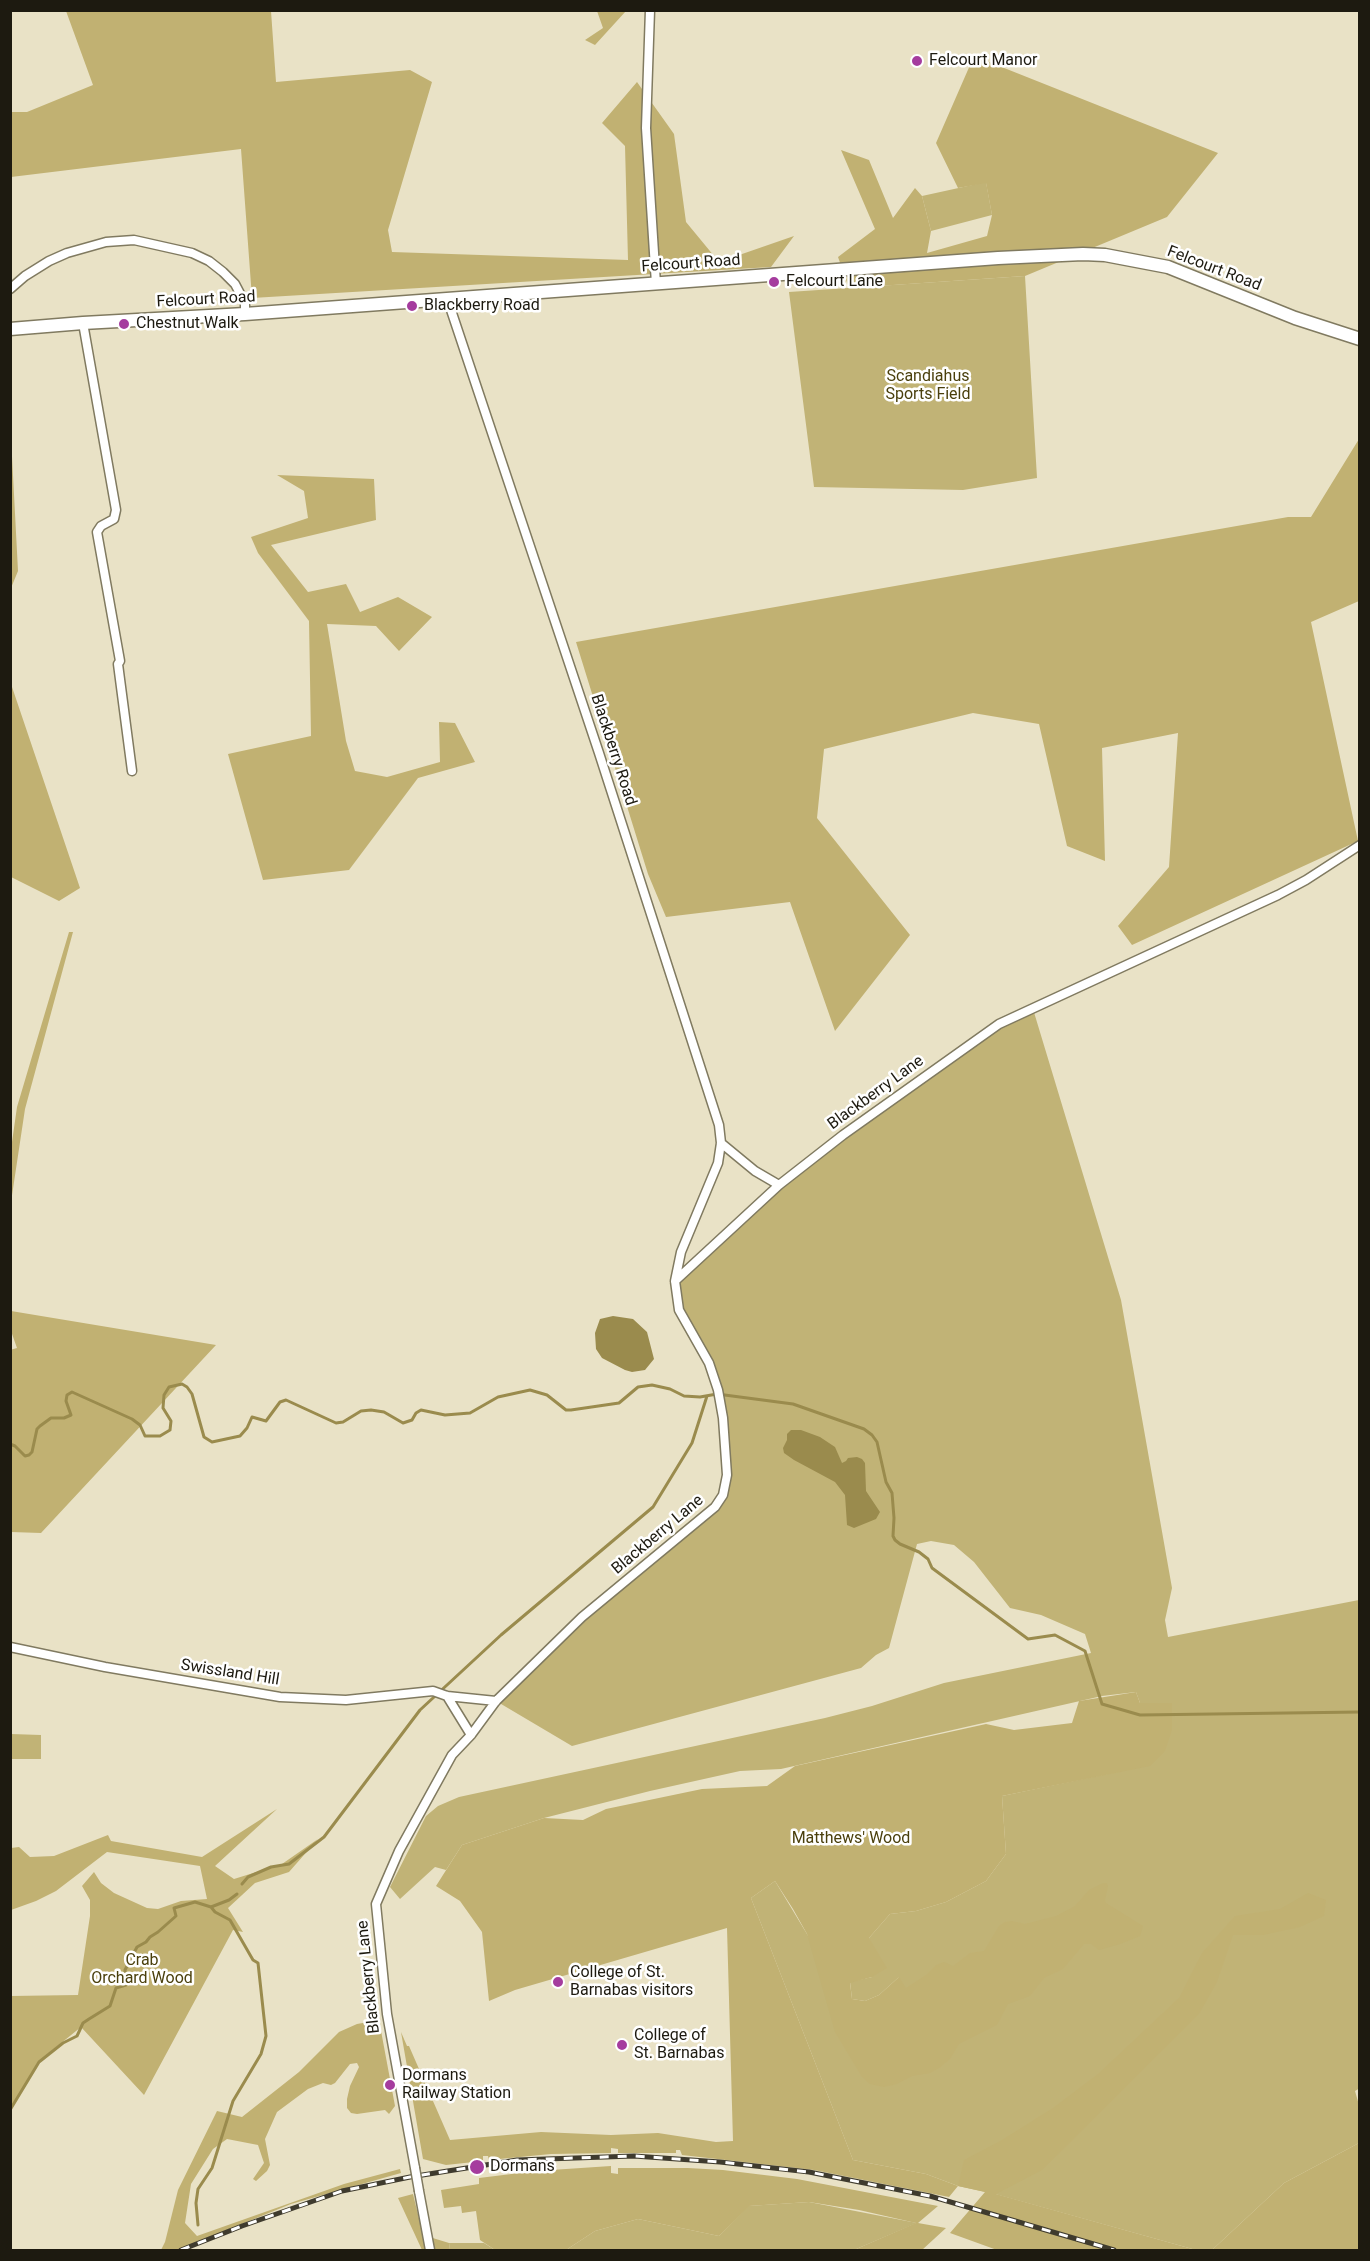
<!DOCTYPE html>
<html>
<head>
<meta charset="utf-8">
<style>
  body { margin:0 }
  #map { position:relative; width:1370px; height:2261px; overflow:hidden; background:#e9e2c6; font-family:Roboto,sans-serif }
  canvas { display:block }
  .frame { position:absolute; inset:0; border:12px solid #1d1a10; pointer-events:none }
</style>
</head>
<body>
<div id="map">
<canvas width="1370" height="2261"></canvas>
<div class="frame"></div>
</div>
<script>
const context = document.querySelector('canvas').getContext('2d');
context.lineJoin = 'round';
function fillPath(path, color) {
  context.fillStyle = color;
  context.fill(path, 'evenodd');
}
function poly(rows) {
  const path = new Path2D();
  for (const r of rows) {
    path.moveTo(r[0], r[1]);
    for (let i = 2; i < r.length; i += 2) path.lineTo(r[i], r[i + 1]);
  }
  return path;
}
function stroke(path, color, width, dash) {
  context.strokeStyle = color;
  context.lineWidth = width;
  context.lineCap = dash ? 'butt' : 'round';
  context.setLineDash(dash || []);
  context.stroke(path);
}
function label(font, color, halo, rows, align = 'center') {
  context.font = font + ' Roboto,sans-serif';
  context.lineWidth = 5;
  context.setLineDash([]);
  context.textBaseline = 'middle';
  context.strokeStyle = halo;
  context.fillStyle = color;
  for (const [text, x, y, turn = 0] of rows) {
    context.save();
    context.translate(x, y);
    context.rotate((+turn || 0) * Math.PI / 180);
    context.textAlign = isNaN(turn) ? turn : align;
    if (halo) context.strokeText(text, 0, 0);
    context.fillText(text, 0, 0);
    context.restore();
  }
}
fillPath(poly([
  [986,182,992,215,931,231,922,196],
  [1025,276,1037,478,963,490,814,487,789,292],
  [1033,1009,1121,1300,1172,1588,1165,1620,1168,1637,1359,1600,1360,2088,1355,2091,1359,2105,1359,2143,1284,2183,1212,2250,1196,2250,995,2194,958,2186,926,2174,853,2160,751,1898,775,1881,807,1934,862,2040,899,1977,879,1995,865,2001,852,1999,850,1982,872,1977,869,1938,890,1914,916,1911,946,1902,986,1881,1006,1854,1002,1796,1150,1765,1172,1703,1140,1703,1136,1692,1102,1696,781,1769,740,1771,650,1791,544,1818,462,1845,446,1870,435,1867,400,1899,390,1887,426,1816,438,1806,459,1797,825,1718,872,1706,944,1683,1091,1653,1085,1634,1041,1615,1010,1608,974,1562,954,1545,931,1541,917,1544,889,1648,876,1655,861,1668,572,1746,496,1701,582,1617,714,1507,725,1491,718,1390,685,1323,675,1281,779,1185,999,1024],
  [11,1734,41,1735,41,1759,11,1759],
  [809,2202,917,2223,854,2250,566,2250,595,2231,638,2219,719,2236,748,2206],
  [449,2243,484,2243,495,2250,450,2250]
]), '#c1b376');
fillPath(poly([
  [66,11,271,11,276,82,410,70,432,82,388,230,392,252,628,260,625,146,602,123,637,82,674,134,686,222,719,262,794,236,771,267,252,298,241,149,11,177,10,112,27,112,93,85],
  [597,11,626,11,595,45,585,40,603,28],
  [974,56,1218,153,1167,217,1025,276,849,288,838,257,875,229,841,150,869,160,893,218,915,188,922,196,931,231,927,253,987,236,992,215,986,183,958,188,936,143],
  [11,437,18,571,11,588,10,437],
  [1359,439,1359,601,1311,622,1358,841,1132,945,1118,926,1169,867,1178,733,1102,748,1105,861,1067,846,1039,724,973,713,824,749,817,818,910,935,835,1031,790,902,666,917,648,874,576,642,1288,517,1311,517],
  [277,475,374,479,376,520,271,545,308,592,346,584,360,612,398,597,432,617,399,651,376,626,327,624,346,741,355,771,387,777,440,762,439,722,455,723,475,762,418,778,349,870,263,880,228,754,311,736,309,621,258,553,251,537,308,518,304,491],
  [11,684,80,888,59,901,11,877],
  [69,932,73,932,25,1109,11,1202,11,1149,17,1107],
  [11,1311,216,1345,41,1533,11,1532,10,1350,17,1348,11,1331],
  [1136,1692,1140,1703,1172,1703,1172,1730,1165,1751,1150,1766,1002,1796,1006,1854,986,1881,946,1902,916,1911,890,1914,869,1938,887,1968,872,1977,850,1983,852,1999,865,2001,879,1995,899,1977,906,1988,926,1975,936,1965,944,1962,953,1966,970,1953,984,1951,999,1926,1005,1922,1012,1921,1025,1924,1056,1916,1075,1906,1089,1890,1103,1883,1107,1883,1108,1886,1105,1900,1106,1903,1143,1926,1140,1936,1120,1944,1099,1950,1091,1944,1084,1944,1063,1969,1044,1978,1030,1996,1008,2004,997,2025,959,2044,950,2059,939,2068,930,2073,912,2076,897,2084,884,2087,870,2084,862,2077,835,2032,807,1934,793,1909,775,1881,751,1898,853,2160,926,2174,958,2186,964,2160,1002,2140,1053,2108,1098,2074,1179,1998,1202,1953,1235,1916,1280,1909,1308,1893,1326,1900,1324,1916,1300,1927,1263,1935,1233,1935,1217,1982,1199,2014,1042,2170,996,2194,1196,2250,997,2250,950,2233,985,2192,958,2186,949,2197,814,2170,682,2155,680,2150,676,2150,676,2153,618,2153,618,2149,611,2148,611,2153,551,2154,489,2160,488,2156,483,2156,483,2161,446,2165,423,2159,401,2032,407,2046,409,2046,450,2140,541,2132,611,2135,658,2133,716,2142,733,2141,727,1928,515,1990,489,2001,482,1932,460,1901,436,1886,462,1845,544,1818,583,1820,606,1809,702,1789,767,1786,795,1766,986,1724,1014,1730,1072,1723,1079,1701],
  [277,1809,215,1866,234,1879,282,1864,318,1839,289,1872,255,1883,228,1908,243,1932,233,1930,144,2095,81,2027,39,2061,11,2108,11,1996,78,1995,90,1916,90,1900,82,1886,94,1872,101,1883,114,1893,147,1908,158,1909,181,1901,207,1899,200,1866,107,1852,56,1891,36,1901,11,1910,11,1848,19,1847,30,1857,54,1856,108,1835,111,1841,202,1857],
  [379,2020,395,2106,389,2114,385,2110,357,2114,351,2113,347,2108,347,2099,350,2086,359,2067,357,2063,350,2064,335,2083,331,2085,323,2083,308,2089,277,2112,265,2139,270,2165,267,2171,256,2181,253,2179,264,2163,258,2145,227,2139,213,2149,191,2184,185,2223,197,2236,344,2184,400,2169,401,2173,291,2204,178,2250,161,2250,165,2242,178,2190,217,2111,242,2117,299,2072,339,2032,357,2024],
  [1359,2143,1359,2250,1212,2250,1284,2183],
  [611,2166,611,2173,618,2174,618,2168,688,2168,723,2170,797,2179,938,2206,918,2223,946,2228,922,2250,854,2250,916,2223,859,2210,809,2202,749,2206,719,2236,638,2219,595,2231,566,2250,495,2250,480,2240,476,2211,462,2213,461,2206,444,2208,441,2190,479,2184,479,2178,536,2171],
  [413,2194,423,2235,449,2243,450,2250,422,2250,398,2198]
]), '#c1b172');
fillPath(poly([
  [613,1316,633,1319,647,1332,654,1359,645,1370,632,1372,625,1370,602,1358,596,1349,595,1333,600,1319],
  [791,1430,801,1430,820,1437,835,1447,842,1463,846,1461,848,1458,857,1457,862,1459,865,1463,866,1491,880,1512,876,1519,854,1528,847,1525,845,1495,835,1482,794,1460,784,1453,783,1448,787,1440,787,1434]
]), '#9a8b4d');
stroke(poly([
  [10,1444,15,1446,25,1456,29,1455,32,1452,37,1429,40,1426,51,1418,64,1418,71,1415,66,1401,67,1395,72,1392,132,1419,140,1425,145,1436,160,1436,170,1430,171,1421,163,1408,164,1395,169,1387,182,1384,187,1387,192,1394,204,1437,212,1442,240,1436,247,1428,252,1417,266,1421,280,1402,286,1400,336,1423,343,1422,361,1411,371,1410,384,1412,403,1423,412,1420,416,1413,421,1410,445,1415,470,1413,498,1397,530,1390,547,1395,566,1410,571,1410,619,1403,638,1387,652,1385,670,1389,684,1396,700,1397,717,1394,793,1404,864,1429,872,1435,877,1442,886,1482,892,1493,894,1518,893,1536,895,1540,900,1544,919,1552,928,1559,932,1568,1028,1639,1055,1635,1085,1651,1102,1704,1140,1715,1360,1712],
  [242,1884,248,1877,271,1867,289,1864,324,1837,420,1710,501,1635,653,1507,692,1443,707,1396],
  [10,2110,39,2062,63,2043,77,2036,83,2023,89,2019,110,2006,116,1988,126,1985,125,1970,137,1947,146,1942,150,1937,158,1932,176,1916,174,1908,195,1902,211,1907,229,1900,237,1894],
  [198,2225,196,2203,198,2189,212,2168,233,2101,261,2054,266,2036,258,1963,253,1960,230,1920,215,1912,211,1907]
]), '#9a8b4d', 3);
const street = poly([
  [650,10,646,128,656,284],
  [10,289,25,276,49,261,67,253,106,242,134,240,192,253,209,261,223,272,235,284,245,303,245,314],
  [447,298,599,753,719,1125,721,1143,718,1163,681,1252,675,1281],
  [83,323,116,510,114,519,101,526,97,532,120,661,118,664,132,771],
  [721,1143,755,1171,779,1185],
  [10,1647,105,1667,280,1697,346,1700,433,1691,447,1696,496,1701],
  [447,1696,471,1735],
  [415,2168,387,2014,376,1904,399,1851,452,1755,471,1735,496,1701,582,1617,715,1507,723,1495,727,1475,723,1418,718,1390,709,1363,679,1310,675,1281,779,1185,843,1135,999,1024,1278,895,1306,880,1360,845],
  [419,2191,430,2250]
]);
const secondary = poly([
  [10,329,83,323,245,314,998,258,1083,254,1105,255,1168,267,1295,318,1360,339]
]);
stroke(street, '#807a60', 11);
stroke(secondary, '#807a60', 15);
stroke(street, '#fff', 8);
stroke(secondary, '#fff', 12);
const rail = poly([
  [181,2250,242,2226,342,2191,410,2177,517,2160,634,2156,720,2162,809,2172,930,2196,1114,2250]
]);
stroke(rail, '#3f3b2e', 5);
stroke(rail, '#fff', 3, [9]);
const streetBridge = poly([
  [415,2168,419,2191]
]);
stroke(streetBridge, '#807a60', 11, []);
stroke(streetBridge, '#fff', 8);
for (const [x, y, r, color] of [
  [917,61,6,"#a53c9e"],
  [774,282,6,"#a53c9e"],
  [412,306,6,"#a53c9e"],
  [124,324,6,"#a53c9e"],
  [558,1982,6,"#a53c9e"],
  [622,2045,6,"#a53c9e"],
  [390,2085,6,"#a53c9e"],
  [477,2167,8,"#a53c9e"]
]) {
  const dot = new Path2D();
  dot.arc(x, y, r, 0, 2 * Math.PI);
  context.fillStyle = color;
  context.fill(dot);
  stroke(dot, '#fff', 2);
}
label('16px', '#1d1a10', '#fff', [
  ["Felcourt Manor",929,61],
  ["Felcourt Lane",786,282],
  ["Blackberry Road",424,306],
  ["Chestnut Walk",136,324],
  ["College of St.",570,1973],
  ["Barnabas visitors",570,1991],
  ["College of",634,2036],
  ["St. Barnabas",634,2054],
  ["Dormans",402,2076],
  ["Railway Station",402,2094],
  ["Dormans",490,2167]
], 'left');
label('16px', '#1d1a10', '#fff', [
  ["Felcourt Road",691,264,-4],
  ["Felcourt Road",1214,269,21],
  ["Felcourt Road",206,300,-3],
  ["Blackberry Road",613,750,72],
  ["Blackberry Lane",876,1093,-36],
  ["Blackberry Lane",658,1535,-40],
  ["Swissland Hill",230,1673,9],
  ["Blackberry Lane",369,1977,-96]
]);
label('16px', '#4a3f0c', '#fff', [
  ["Scandiahus",928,377],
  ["Sports Field",928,395],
  ["Matthews' Wood",851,1839],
  ["Crab",142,1961],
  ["Orchard Wood",142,1979]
]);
</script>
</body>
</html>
